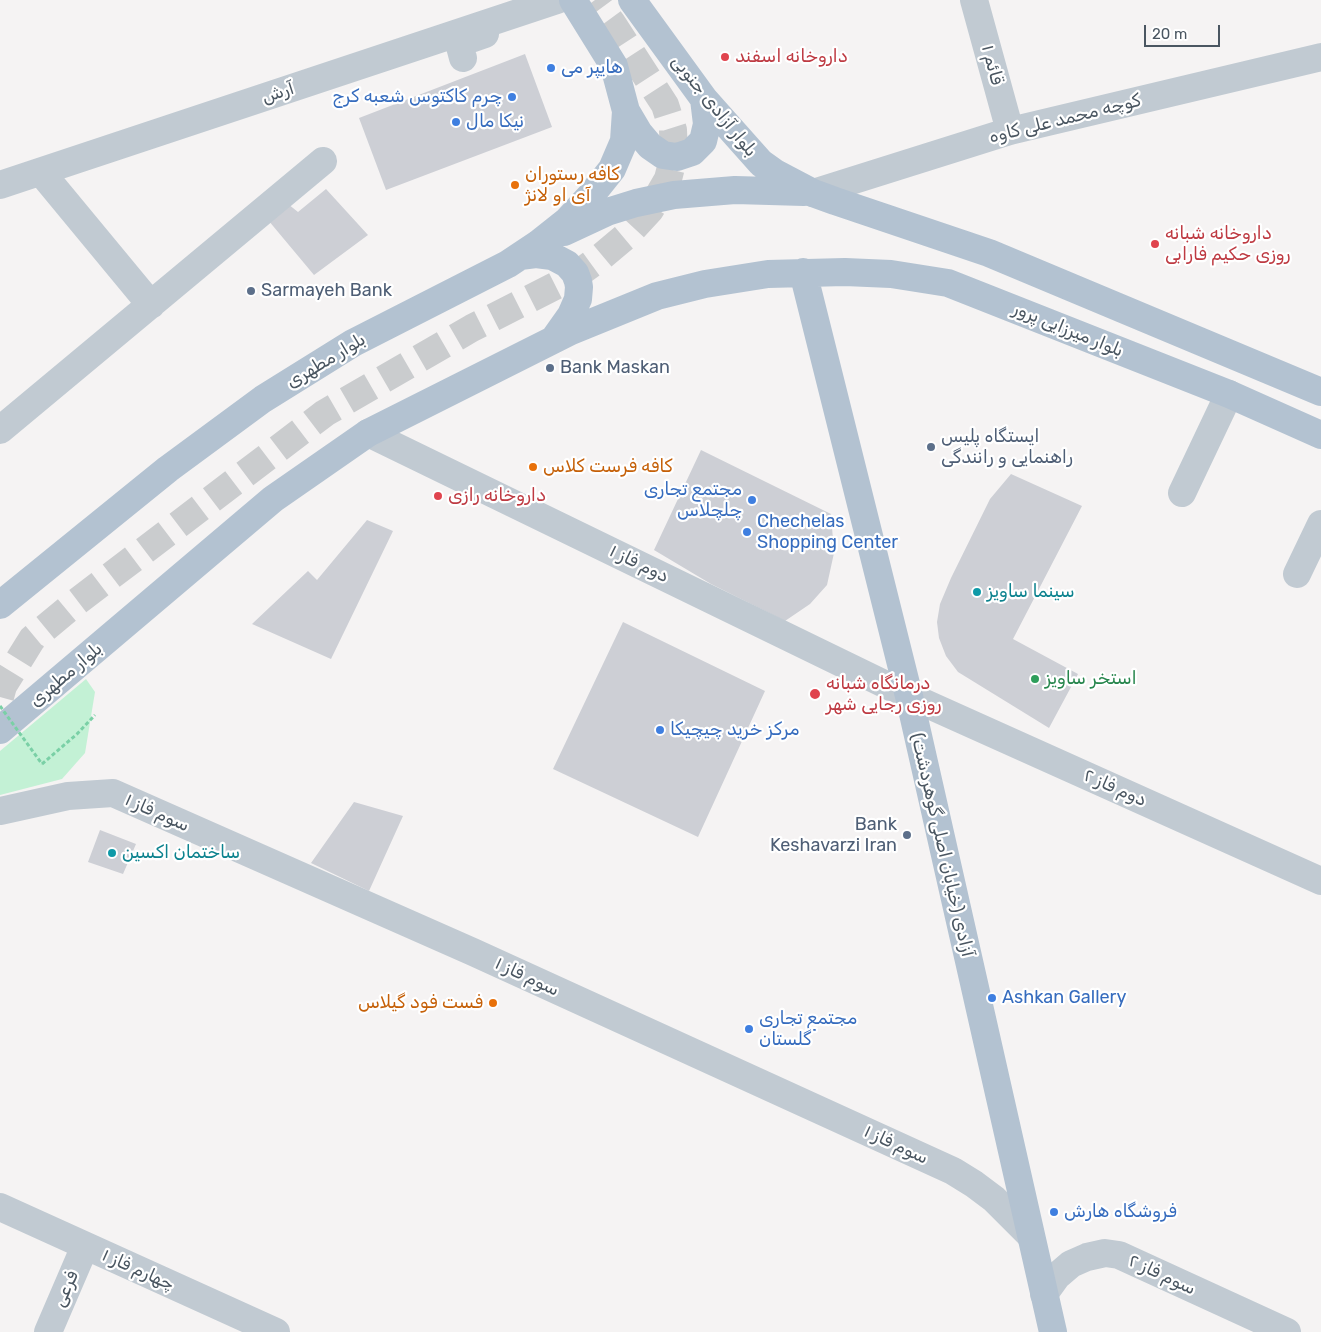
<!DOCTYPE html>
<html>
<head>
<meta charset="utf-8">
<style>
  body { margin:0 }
  #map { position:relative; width:1321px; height:1332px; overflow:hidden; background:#f5f3f3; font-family:Rubik,sans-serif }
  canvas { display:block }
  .scale { position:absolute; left:1144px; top:25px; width:76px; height:22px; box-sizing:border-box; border:2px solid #4a5661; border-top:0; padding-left:6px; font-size:15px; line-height:18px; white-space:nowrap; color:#4a5661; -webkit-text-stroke:4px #fff; paint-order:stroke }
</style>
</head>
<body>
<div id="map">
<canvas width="1321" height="1332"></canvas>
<div class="scale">20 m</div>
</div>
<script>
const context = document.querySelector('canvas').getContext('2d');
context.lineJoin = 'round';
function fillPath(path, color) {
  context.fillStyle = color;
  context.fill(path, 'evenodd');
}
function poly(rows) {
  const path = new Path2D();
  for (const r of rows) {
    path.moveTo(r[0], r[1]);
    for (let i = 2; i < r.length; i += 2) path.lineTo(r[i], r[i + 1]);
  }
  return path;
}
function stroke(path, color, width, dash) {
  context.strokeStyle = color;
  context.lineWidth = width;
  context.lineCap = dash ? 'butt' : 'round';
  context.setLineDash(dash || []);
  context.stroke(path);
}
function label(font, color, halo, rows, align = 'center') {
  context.font = font + ' Rubik,Cairo,sans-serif';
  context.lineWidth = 4.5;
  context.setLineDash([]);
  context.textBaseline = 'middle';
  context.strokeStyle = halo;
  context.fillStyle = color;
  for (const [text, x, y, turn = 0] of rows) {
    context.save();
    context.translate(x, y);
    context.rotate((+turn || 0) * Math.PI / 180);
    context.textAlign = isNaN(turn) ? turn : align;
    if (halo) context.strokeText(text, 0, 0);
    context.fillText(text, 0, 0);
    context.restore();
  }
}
fillPath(poly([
  [86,679,95,692,85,753,62,779,0,795,0,751]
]), '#c3f1d5');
fillPath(poly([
  [525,54,552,127,386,190,359,118],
  [326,189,368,235,314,275,268,220,288,204,298,212],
  [701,450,831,514,834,553,827,585,810,604,785,621,711,584,654,550],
  [1011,474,1082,506,1013,639,1078,674,1049,728,958,672,946,656,939,638,937,622,940,604,951,578,990,499],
  [367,520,393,531,331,659,252,624,308,571,317,580],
  [623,622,765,691,698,837,553,769],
  [354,802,403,816,369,891,311,863],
  [100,830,136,844,123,874,88,862]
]), '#cdcfd5');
stroke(poly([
  [0,697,3,686,32,639,74,604,325,413,472,328,575,276,601,257,626,236,650,210,668,179,674,155,673,130,665,105,612,23,595,0]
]), '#caccce', 28, [28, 14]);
stroke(poly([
  [42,764,77,734,95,715]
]), '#7ad0a6', 3, [4, 2.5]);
stroke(poly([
  [974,0,1010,131],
  [463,58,459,43,485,34],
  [41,172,151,305],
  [0,185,557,0],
  [813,193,1010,131,1321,57],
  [0,430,323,161],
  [368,433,909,696,1321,881],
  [1182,493,1229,394],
  [1297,574,1321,524],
  [0,811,68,796,113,793,473,952,953,1171,974,1184,994,1199,1030,1235],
  [0,1207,276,1332],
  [1044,1294,1057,1276,1071,1264,1087,1257,1105,1253,1119,1255,1287,1332],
  [48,1332,85,1246]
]), '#c1cad2', 28);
stroke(poly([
  [573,0,614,66,626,111,639,133,650,146,663,155,677,157,692,152,703,141,707,124,704,99],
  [632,0,704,99,761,163,775,173,813,193,835,201,989,253,1321,392],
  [564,232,607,212,636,203,674,195,735,190,804,192],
  [520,256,536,254,552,256,567,264,575,273,578,281,579,287,578,299,571,315,554,339],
  [803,272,909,696,1053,1332],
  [0,605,168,469,263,399,353,343,508,264,538,244,567,221,592,194,612,169,624,141,626,111],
  [0,730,273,499,368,433,571,331,657,296,705,284,768,274,845,272,891,274,948,283,1229,394,1321,435]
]), '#b3c2d1', 28);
stroke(poly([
  [0,706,42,764]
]), '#7ad0a6', 3, [4, 2.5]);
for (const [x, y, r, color] of [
  [725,57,5,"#e0444e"],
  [551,68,5,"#3f7fe0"],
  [512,97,5,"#3f7fe0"],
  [456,122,5,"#3f7fe0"],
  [515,185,5,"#e8710a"],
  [1155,244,5,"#e0444e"],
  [251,291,5,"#5c6f8a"],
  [550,368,5,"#5c6f8a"],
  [931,447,5,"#5c6f8a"],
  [533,467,5,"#e8710a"],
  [438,496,5,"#e0444e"],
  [752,500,5,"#3f7fe0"],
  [747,532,5,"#3f7fe0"],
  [977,592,5,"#0f9aa8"],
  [1035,679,5,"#2e9e5b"],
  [815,694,6,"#e0444e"],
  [660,730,5,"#3f7fe0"],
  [907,835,5,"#5c6f8a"],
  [112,853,5,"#0f9aa8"],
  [992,998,5,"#3f7fe0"],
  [493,1003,5,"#e8710a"],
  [749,1029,5,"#3f7fe0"],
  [1054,1212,5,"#3f7fe0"]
]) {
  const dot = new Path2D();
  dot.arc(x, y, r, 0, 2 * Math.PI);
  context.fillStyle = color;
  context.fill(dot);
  stroke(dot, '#fff', 2);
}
label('18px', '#be3a42', '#fff', [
  ["داروخانه اسفند",735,57],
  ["داروخانه شبانه",1165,234],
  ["روزی حکیم فارابی",1165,255],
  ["داروخانه رازی",448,496],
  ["درمانگاه شبانه",826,684],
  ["روزی رجایی شهر",826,705]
], 'left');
label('18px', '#4a5661', '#fff', [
  ["قائم ۱",992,65,75],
  ["آرش",278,93,-18],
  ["بلوار آزادی جنوبی",714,106,51],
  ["کوچه محمد علی کاوه",1065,119,-14],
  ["بلوار میرزایی پرور",1068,330,22],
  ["بلوار مطهری",326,361,-31],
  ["دوم فاز ۱",639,564,26],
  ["بلوار مطهری",66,675,-40],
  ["دوم فاز ۲",1115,788,24],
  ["سوم فاز ۱",157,813,24],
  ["آزادی (خیابان اصلی گوهردشت)",942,845,77],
  ["سوم فاز ۱",527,977,25],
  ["سوم فاز ۱",896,1145,25],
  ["چهارم فاز ۱",138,1270,24],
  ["سوم فاز ۲",1162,1275,25],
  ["فرعی",66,1289,-66]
]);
label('18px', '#366cbe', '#fff', [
  ["هایپر می",561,68],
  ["چرم کاکتوس شعبه کرج",502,97,"right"],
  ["نیکا مال",466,122],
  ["مجتمع تجاری",742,490,"right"],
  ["چلچلاس",742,511,"right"],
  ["Chechelas",757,522],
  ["Shopping Center",757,543],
  ["مرکز خرید چیچیکا",670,730],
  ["Ashkan Gallery",1002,998],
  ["مجتمع تجاری",759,1019],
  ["گلستان",759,1040],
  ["فروشگاه هارش",1064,1212]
], 'left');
label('18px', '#c56008', '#fff', [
  ["کافه رستوران",525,175],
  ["آی او لانژ",525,196],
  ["کافه فرست کلاس",543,467],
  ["فست فود گیلاس",483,1003,"right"]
], 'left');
label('18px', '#4e5e75', '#fff', [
  ["Sarmayeh Bank",261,291],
  ["Bank Maskan",560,368],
  ["ایستگاه پلیس",941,437],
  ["راهنمایی و رانندگی",941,458],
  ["Bank",897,825,"right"],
  ["Keshavarzi Iran",897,846,"right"]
], 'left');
label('18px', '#0d838f', '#fff', [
  ["سینما ساویز",987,592],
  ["ساختمان اکسین",122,853]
], 'left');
label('18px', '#27864d', '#fff', [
  ["استخر ساویز",1045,679]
], 'left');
</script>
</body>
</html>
